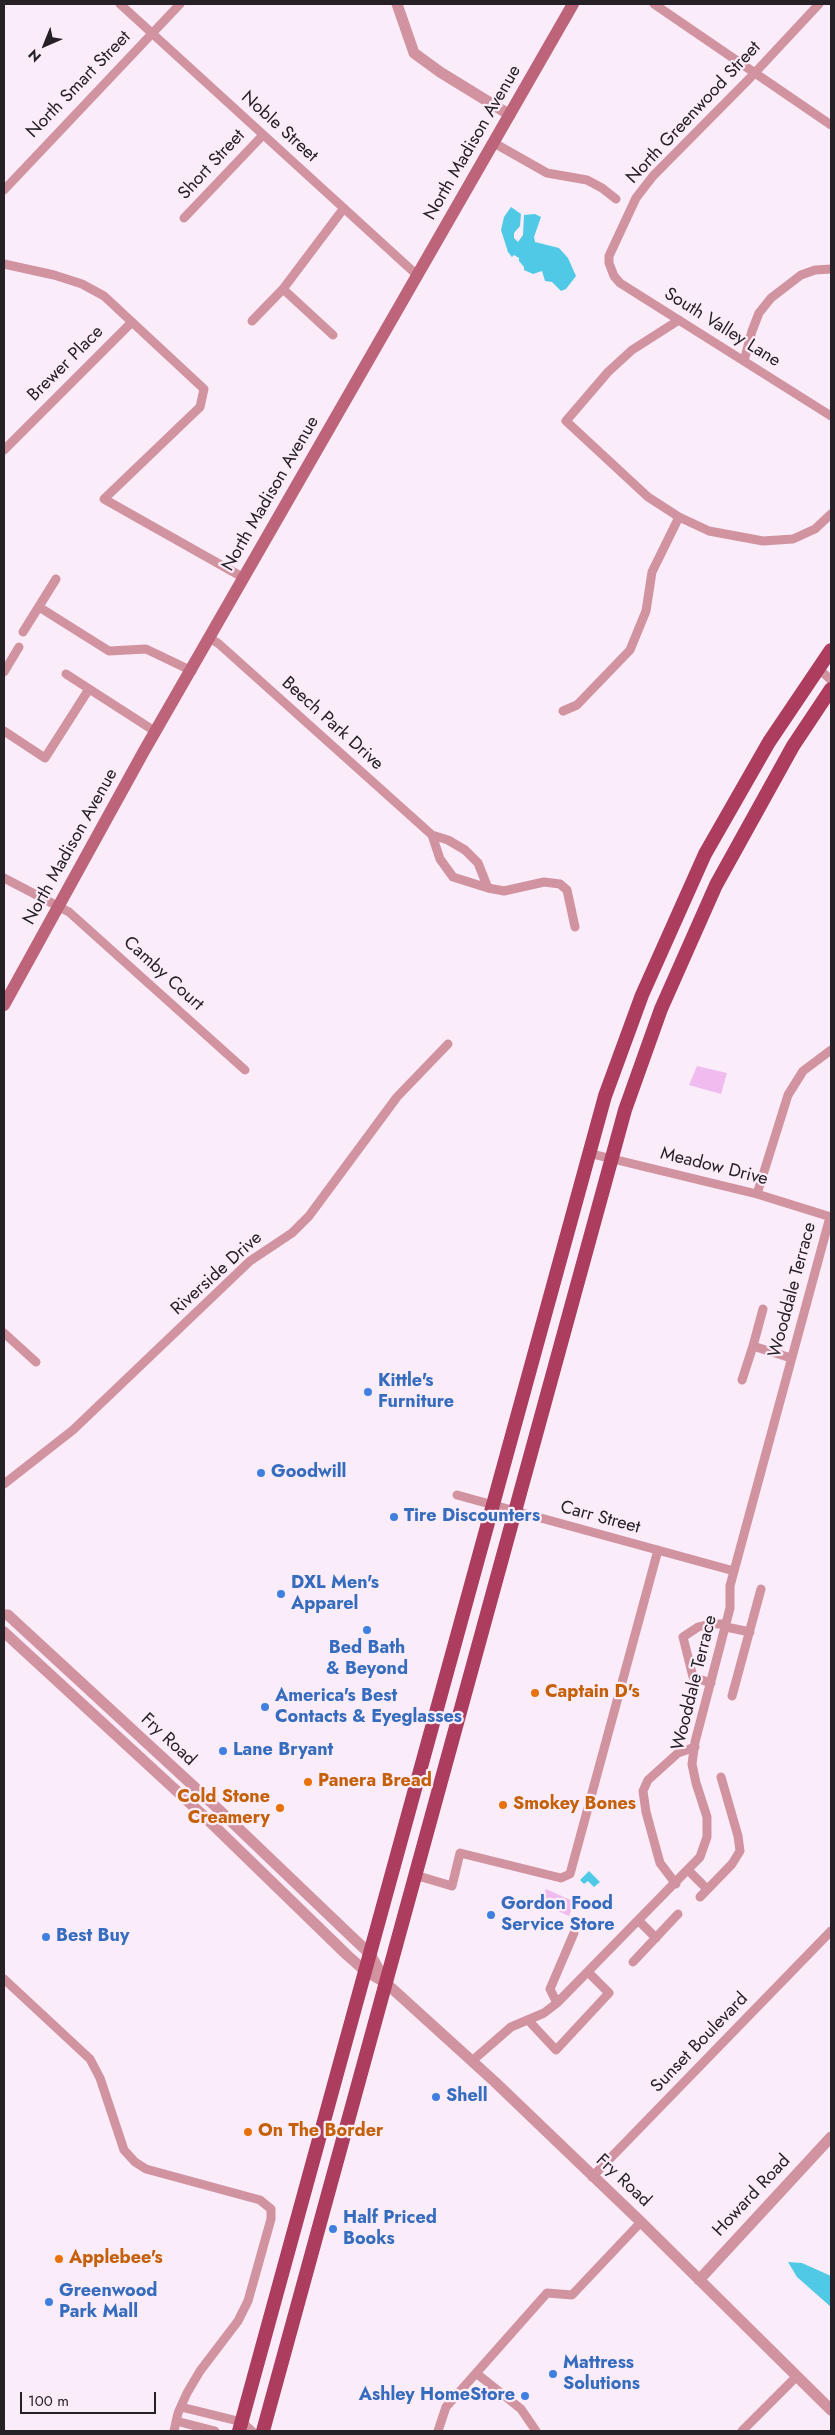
<!DOCTYPE html>
<html>
<head>
<meta charset="utf-8">
<style>
  body { margin:0 }
  #map { position:relative; width:835px; height:2435px; overflow:hidden; background:#faedf9; font-family:Jost,sans-serif }
  canvas { display:block }
  .frame { position:absolute; inset:0; border:5px solid #262126; pointer-events:none }
  .north { position:absolute; left:20px; top:20px; width:50px; height:50px; -webkit-text-stroke:4px #faedf9; paint-order:stroke; rotate:224deg; font-size:14px; font-weight:700; line-height:20px; text-align:center; color:#262126 }
  .north::after { content:''; display:block; margin:auto; width:18px; height:22px; background:#262126; clip-path:polygon(50% 0,100% 100%,50% 72%,0 100%) }
  .scale { position:absolute; left:20px; top:2392px; width:136px; height:22px; box-sizing:border-box; border:2px solid #262126; border-top:0; padding-left:6px; font-size:15px; line-height:18px; white-space:nowrap; color:#262126; -webkit-text-stroke:4px #faedf9; paint-order:stroke }
</style>
</head>
<body>
<div id="map">
<canvas width="835" height="2435"></canvas>
<div class="frame"></div>
<div class="north">N</div>
<div class="scale">100 m</div>
</div>
<script>
const context = document.querySelector('canvas').getContext('2d');
context.lineJoin = 'round';
function fillPath(path, color) {
  context.fillStyle = color;
  context.fill(path, 'evenodd');
}
function poly(rows) {
  const path = new Path2D();
  for (const r of rows) {
    path.moveTo(r[0], r[1]);
    for (let i = 2; i < r.length; i += 2) path.lineTo(r[i], r[i + 1]);
  }
  return path;
}
function stroke(path, color, width, dash) {
  context.strokeStyle = color;
  context.lineWidth = width;
  context.lineCap = dash ? 'butt' : 'round';
  context.setLineDash(dash || []);
  context.stroke(path);
}
function label(font, color, halo, rows, align = 'center') {
  context.font = font + ' Jost,sans-serif';
  context.lineWidth = 4.5;
  context.setLineDash([]);
  context.textBaseline = 'middle';
  context.strokeStyle = halo;
  context.fillStyle = color;
  for (const [text, x, y, turn = 0] of rows) {
    context.save();
    context.translate(x, y);
    context.rotate((+turn || 0) * Math.PI / 180);
    context.textAlign = isNaN(turn) ? turn : align;
    if (halo) context.strokeText(text, 0, 0);
    context.fillText(text, 0, 0);
    context.restore();
  }
}
fillPath(poly([
  [697,1066,727,1073,721,1094,689,1085],
  [546,1889,575,1902,569,1916,540,1903]
]), '#f0bbef');
fillPath(poly([
  [511,207,521,214,520,226,514,233,514,238,518,242,523,235,524,215,535,214,541,217,534,237,535,242,559,248,568,258,576,276,566,289,561,291,552,282,545,281,542,271,533,274,524,270,524,267,519,261,519,258,514,255,512,257,508,252,501,230,504,217],
  [589,1871,600,1882,594,1887,588,1881,584,1884,580,1880],
  [788,2262,802,2263,831,2276,831,2307,797,2277]
]), '#50c9e6');
stroke(poly([
  [120,4,417,275],
  [654,4,831,125],
  [819,4,750,78,653,176,636,198,609,256,609,263,614,276,620,283,831,416],
  [494,143,547,173,587,180,602,188,616,199],
  [4,190,180,4],
  [184,218,263,135],
  [4,264,54,275,82,284,104,296,204,389,200,407,104,499,244,578],
  [283,289,333,335],
  [679,320,632,350,608,372,566,421,648,497,679,517,709,531,763,541,793,539,815,529,831,514],
  [252,321,283,289,344,208],
  [744,361,752,331,759,313,771,298,801,275,815,270,831,269],
  [4,450,131,323],
  [39,607,109,651,146,649,192,671],
  [23,632,56,579],
  [210,638,219,644,432,835],
  [818,668,831,680],
  [4,672,19,647],
  [66,674,156,732],
  [563,711,577,705,630,650,646,611,652,572,679,517],
  [4,731,45,758,89,689],
  [432,835,448,840,465,850,478,863,488,888,453,877,440,859,432,835],
  [4,878,69,912,245,1070],
  [488,888,504,891,544,882,560,884,567,890,575,927],
  [588,1153,757,1194,831,1217],
  [757,1194,788,1095,803,1071,831,1050],
  [763,1309,753,1346,791,1358],
  [4,1333,36,1362],
  [742,1380,753,1346],
  [4,1484,73,1430,250,1261,292,1233,309,1216,397,1097,448,1044],
  [457,1495,734,1571],
  [726,1627,750,1632],
  [711,1683,693,1677,683,1637,698,1627,710,1624,726,1624],
  [732,1696,761,1589],
  [689,1871,707,1889],
  [415,1875,452,1886,460,1853,561,1878,570,1874,658,1550],
  [676,1884,660,1863,646,1812,643,1791,648,1780,678,1753,695,1747],
  [700,1897,732,1864,740,1851,738,1836,721,1777],
  [639,1921,656,1938],
  [633,1962,678,1914],
  [4,1979,90,2059,100,2078,124,2150,135,2162,146,2169,260,2200,271,2209,271,2219,248,2301,238,2321,200,2371,187,2393,178,2413,174,2431],
  [557,2003,550,1989,574,1933],
  [528,2020,556,2050,609,1993,588,1972],
  [472,2061,511,2027,544,2013,557,2003,700,1857,707,1837,707,1817,696,1783,692,1764,695,1742,730,1608,730,1586,734,1571,830,1217],
  [592,2177,831,1931],
  [476,2373,521,2409,536,2431],
  [181,2407,242,2422,252,2431],
  [176,2421,215,2431],
  [438,2431,446,2407,547,2293,572,2295,641,2222],
  [742,2431,796,2377]
]), '#d293a1', 9);
stroke(poly([
  [397,4,414,53,440,72,510,115],
  [4,1615,8,1615,214,1805,352,1937,370,1954,385,1981],
  [4,1632,206,1818,347,1955,364,1970,386,1983,495,2082,641,2222,831,2410],
  [699,2280,831,2137]
]), '#d293a1', 11);
stroke(poly([
  [4,1005,144,751,573,4]
]), '#bd637a', 12);
stroke(poly([
  [239,2431,605,1096,642,995,705,854,769,742,831,650],
  [263,2431,625,1110,661,1009,716,885,793,746,831,689]
]), '#ac3d5e', 14);
for (const [x, y, r, color] of [
  [368,1392,5,"#3f7fe0"],
  [261,1473,5,"#3f7fe0"],
  [394,1517,5,"#3f7fe0"],
  [281,1594,5,"#3f7fe0"],
  [367,1630,5,"#3f7fe0"],
  [535,1693,5,"#e8710a"],
  [265,1707,5,"#3f7fe0"],
  [223,1751,5,"#3f7fe0"],
  [308,1782,5,"#e8710a"],
  [503,1805,5,"#e8710a"],
  [280,1808,5,"#e8710a"],
  [491,1915,5,"#3f7fe0"],
  [46,1937,5,"#3f7fe0"],
  [436,2097,5,"#3f7fe0"],
  [248,2132,5,"#e8710a"],
  [333,2229,5,"#3f7fe0"],
  [59,2259,5,"#e8710a"],
  [49,2302,5,"#3f7fe0"],
  [553,2374,5,"#3f7fe0"],
  [525,2396,5,"#3f7fe0"]
]) {
  const dot = new Path2D();
  dot.arc(x, y, r, 0, 2 * Math.PI);
  context.fillStyle = color;
  context.fill(dot);
  stroke(dot, '#faedf9', 2);
}
label('18px', '#262126', '#faedf9', [
  ["North Smart Street",79,85,-46],
  ["North Greenwood Street",694,113,-47],
  ["Noble Street",279,127,42],
  ["North Madison Avenue",473,143,-60],
  ["Short Street",212,165,-47],
  ["South Valley Lane",722,328,32],
  ["Brewer Place",66,364,-45],
  ["North Madison Avenue",271,494,-60],
  ["Beech Park Drive",332,724,42],
  ["North Madison Avenue",71,847,-61],
  ["Camby Court",163,974,42],
  ["Meadow Drive",714,1167,14],
  ["Riverside Drive",217,1274,-42],
  ["Wooddale Terrace",793,1290,-75],
  ["Carr Street",600,1518,15],
  ["Wooddale Terrace",695,1683,-76],
  ["Fry Road",168,1740,43],
  ["Sunset Boulevard",700,2043,-46],
  ["Fry Road",623,2181,43],
  ["Howard Road",752,2196,-47]
]);
label('bold 18px', '#366cbe', '#faedf9', [
  ["Kittle's",378,1382],
  ["Furniture",378,1403],
  ["Goodwill",271,1473],
  ["Tire Discounters",404,1517],
  ["DXL Men's",291,1584],
  ["Apparel",291,1605],
  ["Bed Bath",367,1649,"center"],
  ["& Beyond",367,1670,"center"],
  ["America's Best",275,1697],
  ["Contacts & Eyeglasses",275,1718],
  ["Lane Bryant",233,1751],
  ["Gordon Food",501,1905],
  ["Service Store",501,1926],
  ["Best Buy",56,1937],
  ["Shell",446,2097],
  ["Half Priced",343,2219],
  ["Books",343,2240],
  ["Greenwood",59,2292],
  ["Park Mall",59,2313],
  ["Mattress",563,2364],
  ["Solutions",563,2385],
  ["Ashley HomeStore",515,2396,"right"]
], 'left');
label('bold 18px', '#c56008', '#faedf9', [
  ["Captain D's",545,1693],
  ["Panera Bread",318,1782],
  ["Cold Stone",270,1798,"right"],
  ["Creamery",270,1819,"right"],
  ["Smokey Bones",513,1805],
  ["On The Border",258,2132],
  ["Applebee's",69,2259]
], 'left');
</script>
</body>
</html>
